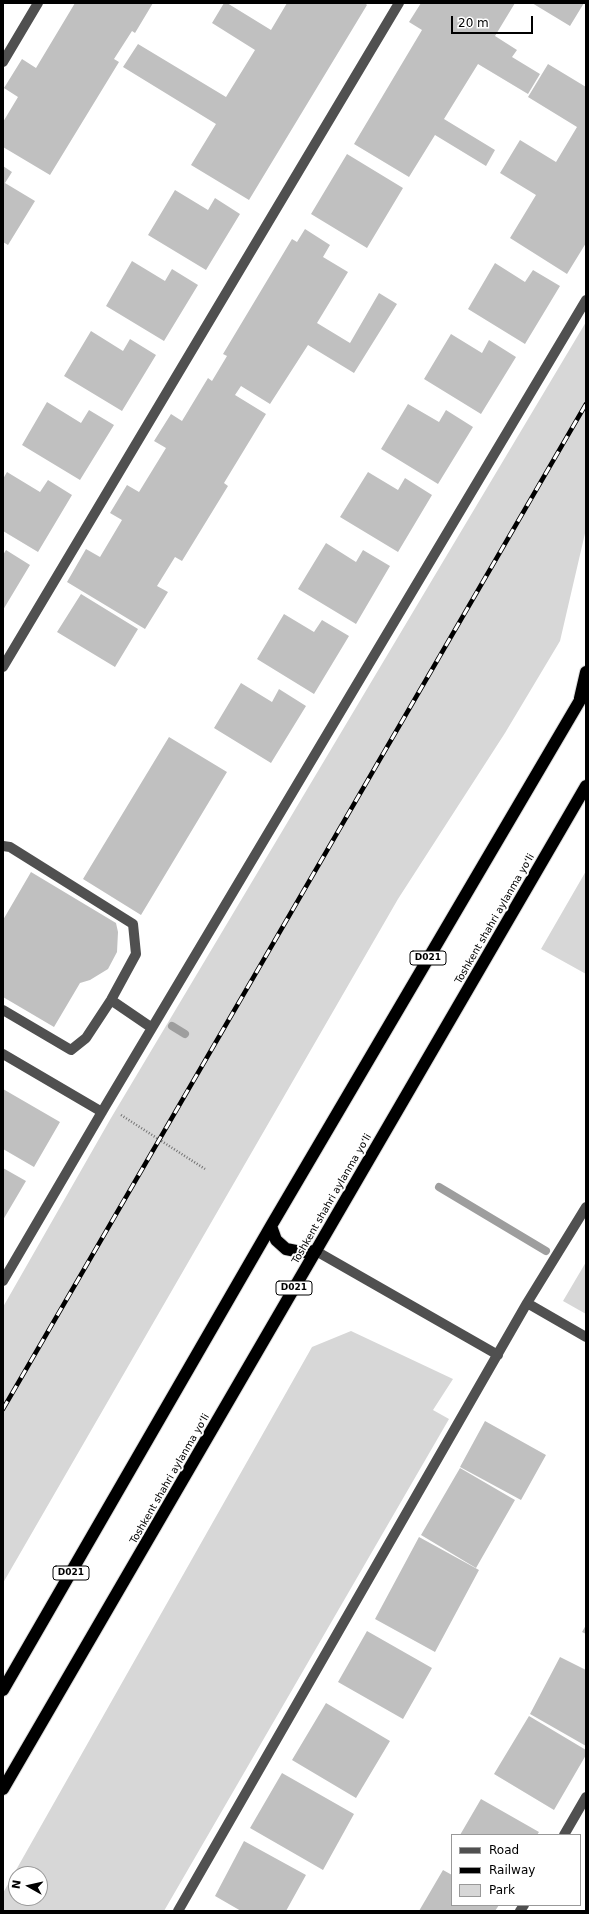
<!DOCTYPE html>
<html>
<head>
<meta charset="utf-8">
<style>
  body { margin:0 }
  #map { position:relative; width:589px; height:1914px; overflow:hidden; background:#fff; font-family:"DejaVu Sans",sans-serif }
  canvas { display:block }
  .frame { position:absolute; inset:0; border:4px solid #000; pointer-events:none }
  .legend { position:absolute; left:451px; top:1834px; width:130px; height:72px; box-sizing:border-box; background:#fff; border:1px solid #999; margin:0; padding:5px 7px; list-style:none; font-size:12px; color:#000 }
  .legend li { display:flex; align-items:center; gap:8px; height:20px }
  .legend b { width:20px; border:1px solid #999 }
  .north { position:absolute; left:8px; top:1866px; width:40px; height:40px; box-sizing:border-box; background:#fff; border:1px solid #999; border-radius:50%; rotate:278deg; font-size:11px; font-weight:700; line-height:16px; text-align:center; color:#000 }
  .north::after { content:''; display:block; margin:auto; width:14px; height:18px; background:#000; clip-path:polygon(50% 0,100% 100%,50% 72%,0 100%) }
  .scale { position:absolute; left:451px; top:16px; width:82px; height:18px; box-sizing:border-box; border:2px solid #000; border-top:0; padding-left:5px; font-size:12px; line-height:14px; white-space:nowrap; color:#000; -webkit-text-stroke:3px #fff; paint-order:stroke }
</style>
</head>
<body>
<div id="map">
<canvas width="589" height="1914"></canvas>
<div class="frame"></div>
<ul class="legend">
<li><b style="height:5px;background:#505050"></b>Road</li>
<li><b style="height:5px;background:#000"></b>Railway</li>
<li><b style="height:11px;background:#d7d7d7"></b>Park</li>
</ul>
<div class="north">N</div>
<div class="scale">20 m</div>
</div>
<script>
const context = document.querySelector('canvas').getContext('2d');
context.lineJoin = 'round';
function fillPath(path, color) {
  context.fillStyle = color;
  context.fill(path, 'evenodd');
}
function poly(rows) {
  const path = new Path2D();
  for (const r of rows) {
    path.moveTo(r[0], r[1]);
    for (let i = 2; i < r.length; i += 2) path.lineTo(r[i], r[i + 1]);
  }
  return path;
}
function stroke(path, color, width, dash) {
  context.strokeStyle = color;
  context.lineWidth = width;
  context.lineCap = dash ? 'butt' : 'round';
  context.setLineDash(dash || []);
  context.stroke(path);
}
function label(font, color, halo, rows, align = 'center') {
  context.font = font + ' "DejaVu Sans",sans-serif';
  context.lineWidth = 4;
  context.setLineDash([]);
  context.textBaseline = 'middle';
  context.strokeStyle = halo;
  context.fillStyle = color;
  for (const [text, x, y, turn = 0] of rows) {
    context.save();
    context.translate(x, y);
    context.rotate((+turn || 0) * Math.PI / 180);
    context.textAlign = isNaN(turn) ? turn : align;
    if (halo) context.strokeText(text, 0, 0);
    context.fillText(text, 0, 0);
    context.restore();
  }
}
fillPath(poly([
  [586,322,586,529,560,641,505,733,398,899,3,1583,3,1307,111,1118],
  [586,871,586,974,541,949],
  [586,1262,586,1314,563,1301],
  [351,1331,453,1379,433,1410,449,1419,164,1911,3,1911,3,1893,312,1347],
  [16,1874,40,1874,40,1898,16,1898]
]), '#d7d7d7');
stroke(poly([
  [172,1026,185,1034],
  [439,1187,546,1251]
]), '#9e9e9e', 8);
fillPath(poly([
  [75,3,153,3,135,33,132,31,114,59,119,62,50,175,3,147,3,122,18,97,4,88,22,59,36,68],
  [224,3,227,3,271,30,287,3,365,3,367,5,249,200,191,165,216,124,123,67,138,44,226,97,255,50,212,23],
  [421,3,515,3,495,36,517,50,512,57,540,74,528,94,478,64,444,119,495,150,486,166,435,135,409,177,354,144,422,30,409,22],
  [532,3,584,3,570,26],
  [548,64,586,87,586,243,567,274,510,238,536,195,500,173,520,140,556,162,577,127,528,97],
  [347,154,403,188,367,248,311,214],
  [3,166,12,172,5,183,35,201,8,245,3,242],
  [175,190,208,210,215,198,240,214,206,270,148,235],
  [305,229,330,245,323,257,348,272,317,323,350,343,379,293,397,304,354,373,308,345,270,404,241,386,235,395,266,414,224,483,228,486,182,561,175,557,157,586,168,592,145,629,67,582,86,549,100,557,122,520,110,513,127,485,139,492,166,448,154,441,171,414,182,421,208,378,212,381,227,356,223,354,292,239,297,242],
  [132,261,165,281,172,269,198,285,164,341,106,306],
  [495,263,525,282,533,270,560,286,525,344,468,309],
  [91,331,123,351,130,339,156,355,122,411,64,376],
  [451,334,482,353,489,340,516,357,481,414,424,379],
  [47,402,81,423,89,410,114,425,80,480,22,445],
  [408,404,439,422,446,410,473,427,438,484,381,449],
  [7,472,40,492,48,480,72,495,38,552,3,531,3,479],
  [368,472,398,490,405,478,432,495,398,552,340,517],
  [326,543,356,562,363,550,390,566,356,624,298,589],
  [6,550,30,565,3,610,3,555],
  [81,594,138,629,115,667,57,632],
  [284,614,314,632,322,620,349,636,314,694,257,659],
  [241,683,272,702,279,689,306,706,271,763,214,728],
  [169,737,227,772,141,915,83,879],
  [31,872,116,923,118,932,117,952,108,969,90,980,80,983,54,1027,3,997,3,920],
  [3,1089,60,1122,34,1167,3,1149],
  [3,1168,26,1181,3,1220],
  [485,1421,546,1455,521,1500,460,1467],
  [460,1468,515,1500,476,1568,421,1535],
  [419,1537,479,1570,435,1652,375,1619],
  [586,1625,586,1634,582,1632],
  [367,1631,432,1668,403,1719,338,1682],
  [560,1657,586,1670,586,1746,530,1714],
  [326,1703,390,1741,356,1798,292,1760],
  [529,1716,586,1750,586,1755,554,1810,494,1774],
  [282,1773,354,1814,323,1870,250,1828],
  [481,1799,539,1832,537,1835,460,1835],
  [244,1841,306,1875,286,1911,241,1911,215,1896],
  [443,1870,452,1875,452,1905,499,1905,495,1911,419,1911]
]), '#c0c0c0');
const highway = poly([
  [580,698,586,672],
  [271,1226,276,1240,286,1249,301,1252,316,1251],
  [3,1690,271,1226,586,690],
  [3,1789,586,786]
]);
stroke(highway, '#dbdbdb', 14);
stroke(poly([
  [121,1115,205,1169]
]), '#727272', 2.5, [1, 2]);
stroke(poly([
  [3,62,38,3],
  [3,667,399,3],
  [3,846,10,847,133,924,136,954,111,1000,86,1038,71,1050,3,1010],
  [111,1000,152,1028],
  [3,1054,102,1112],
  [316,1251,498,1355],
  [3,1281,106,1105,586,300],
  [527,1303,586,1337],
  [564,1835,586,1797],
  [178,1911,527,1303,586,1207],
  [520,1911,524,1905]
]), '#505050', 10);
stroke(highway, '#000', 12);
const rail = poly([
  [3,1409,586,404]
]);
stroke(rail, '#000', 4.5);
stroke(rail, '#fff', 3, [9]);
for (const [x, y, w] of [
  [428,958,36],
  [294,1288,36],
  [71,1573,36]
]) {
  const box = new Path2D();
  box.roundRect(x - w / 2, y - 7, w, 14, 3);
  context.fillStyle = '#fff';
  context.fill(box);
  stroke(box, '#000', 1);
}
label('bold 9px', '#000', null, [
  ["D021",428,958],
  ["D021",294,1288],
  ["D021",71,1573]
]);
label('10px', '#000', '#fff', [
  ["Toshkent shahri aylanma yoʻli",495,919,-60],
  ["Toshkent shahri aylanma yoʻli",332,1199,-60],
  ["Toshkent shahri aylanma yoʻli",170,1479,-60]
]);
</script>
</body>
</html>
